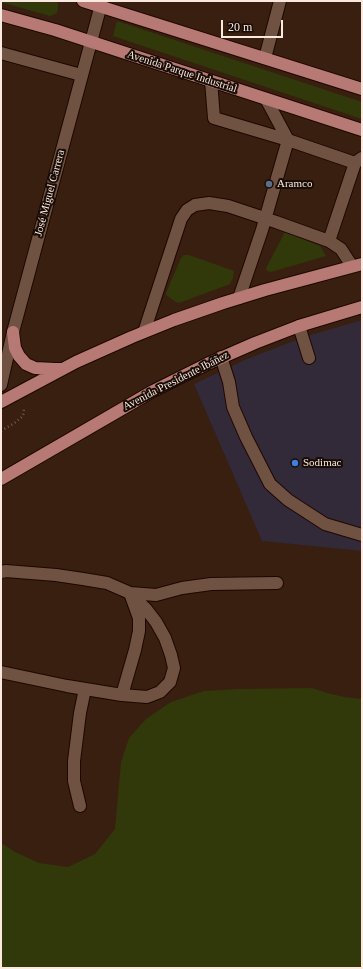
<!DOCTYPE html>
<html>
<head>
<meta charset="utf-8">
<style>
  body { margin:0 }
  #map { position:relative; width:363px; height:969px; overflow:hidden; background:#381f10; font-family:Georgia,serif }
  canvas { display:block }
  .frame { position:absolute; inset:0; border:2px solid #fbe9df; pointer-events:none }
  .scale { position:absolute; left:221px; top:20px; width:62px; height:18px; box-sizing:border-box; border:2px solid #fbe9df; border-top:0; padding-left:5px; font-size:12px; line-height:14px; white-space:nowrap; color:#fbe9df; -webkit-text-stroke:3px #170c06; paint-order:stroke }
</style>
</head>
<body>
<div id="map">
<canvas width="363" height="969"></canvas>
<div class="frame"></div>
<div class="scale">20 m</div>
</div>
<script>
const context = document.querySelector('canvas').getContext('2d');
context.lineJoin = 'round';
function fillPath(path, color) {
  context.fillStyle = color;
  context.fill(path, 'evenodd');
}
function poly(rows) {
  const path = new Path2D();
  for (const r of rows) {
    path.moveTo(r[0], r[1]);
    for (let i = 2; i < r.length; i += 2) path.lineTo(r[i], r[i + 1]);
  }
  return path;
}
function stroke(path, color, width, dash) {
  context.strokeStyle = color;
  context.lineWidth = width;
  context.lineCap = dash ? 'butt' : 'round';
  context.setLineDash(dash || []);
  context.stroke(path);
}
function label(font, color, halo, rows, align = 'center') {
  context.font = font + ' Georgia,serif';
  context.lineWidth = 4;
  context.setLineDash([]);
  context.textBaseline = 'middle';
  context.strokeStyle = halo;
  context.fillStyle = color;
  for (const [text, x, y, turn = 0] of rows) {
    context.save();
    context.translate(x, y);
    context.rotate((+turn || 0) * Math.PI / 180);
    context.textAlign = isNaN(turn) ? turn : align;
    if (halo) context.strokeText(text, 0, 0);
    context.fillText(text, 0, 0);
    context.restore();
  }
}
fillPath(poly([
  [362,320,362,551,262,541,194,384,247,359,304,337]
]), '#322939');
fillPath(poly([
  [1,1,56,1,58,3,58,8,57,13,50,16,1,2],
  [117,21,362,102,362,119,113,36],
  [285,232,320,246,326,256,271,272,267,271,266,268],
  [184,255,189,255,234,271,233,278,230,284,179,303,176,302,166,295,166,293,181,258],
  [312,688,327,693,344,697,362,699,362,968,1,968,1,843,15,852,39,863,68,867,95,854,115,829,121,762,129,738,146,719,171,702,204,691,240,689]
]), '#31390a');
const minor = poly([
  [1,53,81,75],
  [265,58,280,1],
  [211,81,214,118,288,140,355,163],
  [329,241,355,163,362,158],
  [239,298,262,230,288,140,266,99],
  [299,326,309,358],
  [144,332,181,219,187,210,195,205,209,203,228,206,276,222,329,241,341,249,352,266],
  [221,357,229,382,233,407,246,437,270,484,288,500,325,524,362,535],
  [1,385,13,332,102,1],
  [1,572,6,571,56,575,83,579,107,583,130,593,156,595,182,588,211,584,277,583],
  [1,672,67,686,122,695,147,697,160,692,170,682,174,668,171,655,165,638,156,622,146,609,130,593],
  [122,695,135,650,139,631,139,618,131,596],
  [80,806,74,781,74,761,80,713,85,689]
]);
const major = poly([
  [83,1,362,89],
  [1,15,55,30,362,130],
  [13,332,15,348,19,356,26,364,35,368,55,369,61,369],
  [1,402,76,362,132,337,174,320,223,303,265,290,362,264],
  [1,479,153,391,207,364,255,343,299,326,362,307]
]);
stroke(minor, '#1e0700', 14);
stroke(major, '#1e0700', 14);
stroke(poly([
  [1,431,16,422,23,416,24,409]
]), '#735c4e', 2.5, [1, 3]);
stroke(minor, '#6f5241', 12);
stroke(major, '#b77973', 12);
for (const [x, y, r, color] of [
  [269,184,4,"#5c6f8a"],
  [295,463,4,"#3f7fe0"]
]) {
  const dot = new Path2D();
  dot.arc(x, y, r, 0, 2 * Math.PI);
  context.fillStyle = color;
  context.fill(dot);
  stroke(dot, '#170c06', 1.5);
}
label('11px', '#fbe9df', '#170c06', [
  ["Avenida Parque Industrial",182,72,18],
  ["José Miguel Carrera",50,193,-75],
  ["Avenida Presidente Ibáñez",176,381,-27]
]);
label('11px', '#fbe9df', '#170c06', [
  ["Aramco",277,184],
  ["Sodimac",303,463]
], 'left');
</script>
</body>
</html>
